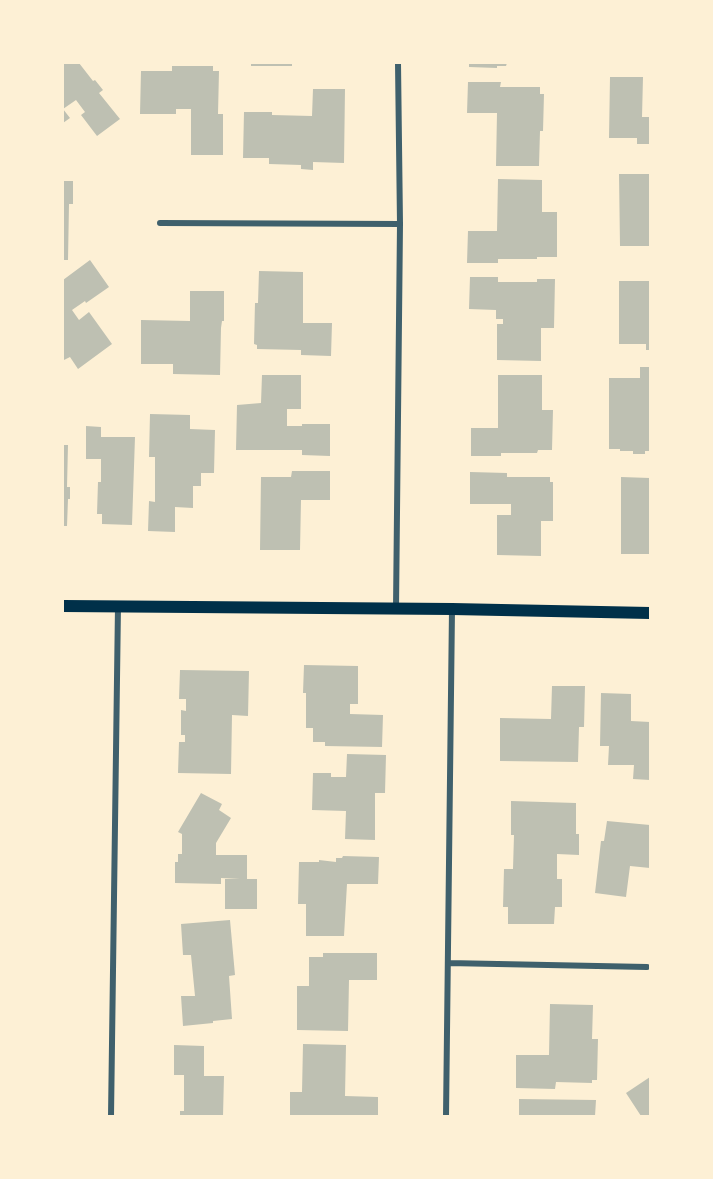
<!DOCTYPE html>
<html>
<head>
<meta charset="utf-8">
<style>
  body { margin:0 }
  #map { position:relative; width:713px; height:1179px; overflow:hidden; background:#fdf0d5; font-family:Cabin,sans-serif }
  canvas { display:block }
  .frame { position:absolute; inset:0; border:64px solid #fdf0d5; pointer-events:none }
</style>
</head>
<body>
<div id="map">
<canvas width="713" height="1179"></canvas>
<div class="frame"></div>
</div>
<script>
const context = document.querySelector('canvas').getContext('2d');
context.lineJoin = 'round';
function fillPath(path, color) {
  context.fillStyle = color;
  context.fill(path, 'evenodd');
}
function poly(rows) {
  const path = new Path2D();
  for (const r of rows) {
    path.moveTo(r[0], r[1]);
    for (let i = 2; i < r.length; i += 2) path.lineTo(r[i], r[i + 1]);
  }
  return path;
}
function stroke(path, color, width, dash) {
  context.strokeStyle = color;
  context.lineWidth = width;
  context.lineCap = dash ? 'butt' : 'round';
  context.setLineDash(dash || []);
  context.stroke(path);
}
fillPath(poly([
  [63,63,79,63,93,81,95,80,103,90,99,93,120,119,97,136,81,115,85,112,76,100,63,109,70,118,63,123],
  [251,63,292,63,292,66,251,66],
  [469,63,507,63,506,66,497,66,497,68,469,67],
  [172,66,213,66,213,71,219,71,218,114,223,114,223,155,191,155,191,109,176,109,176,114,140,114,141,71,172,71],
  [610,77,643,77,642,117,650,117,650,144,637,144,637,138,609,138],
  [468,82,501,82,500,87,540,87,540,94,544,94,543,131,540,131,539,166,496,166,497,113,467,113],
  [313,89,345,89,344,163,313,162,313,170,301,169,301,165,269,164,269,158,243,158,244,112,272,112,272,115,312,116],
  [619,174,650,174,650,246,620,246],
  [498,179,542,180,542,212,557,212,557,257,537,257,537,259,498,259,498,263,467,263,468,231,497,231],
  [63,181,73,181,73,204,69,204,68,260,63,260],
  [90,260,109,287,86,303,85,301,72,310,79,320,89,312,112,344,78,369,70,357,64,360,63,359,63,280],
  [259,271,303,272,303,323,332,323,331,356,301,355,301,350,257,349,257,345,254,344,255,303,258,303],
  [470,277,498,277,498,282,537,282,537,279,555,279,554,328,541,328,541,361,497,360,497,324,503,324,503,319,496,319,496,310,469,309],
  [619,281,650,281,650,350,646,350,646,344,619,344],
  [190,291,224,291,224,321,222,321,221,328,220,375,173,374,173,364,141,364,141,320,190,321],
  [640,367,650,367,650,451,645,451,645,454,633,454,633,451,620,451,620,449,609,449,609,378,640,378],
  [262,375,301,375,301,409,287,409,287,426,302,426,302,424,330,424,330,456,302,455,302,450,236,450,237,405,261,403],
  [498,375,542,375,542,410,553,410,552,450,538,450,537,453,501,453,501,456,471,456,471,428,498,428],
  [150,414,190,415,190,429,215,430,214,473,201,473,201,486,193,486,193,508,175,507,175,532,148,531,149,501,155,502,155,457,149,457],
  [86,426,101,427,101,437,135,437,132,525,102,524,102,514,97,514,98,482,101,482,101,459,86,459],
  [63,445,68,445,67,487,70,487,70,499,68,499,67,526,63,526],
  [292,471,330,471,330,500,301,500,300,550,260,550,261,477,291,477],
  [470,472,507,473,507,477,550,477,550,482,553,482,553,521,541,521,541,556,497,555,497,515,511,515,511,504,470,504],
  [621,477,650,478,650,554,621,554],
  [304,665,358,666,358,704,350,704,350,714,383,715,382,747,325,746,325,742,313,742,313,728,306,728,306,693,303,693],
  [180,670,249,671,248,716,232,715,231,774,178,773,179,742,185,742,185,735,181,735,181,710,186,711,186,699,179,699],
  [552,686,585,686,584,727,579,727,578,762,500,761,500,718,551,719],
  [601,693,631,694,631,721,650,722,650,780,633,779,634,765,608,765,609,746,600,746],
  [347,754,386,755,385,793,375,793,375,840,345,839,346,811,312,810,313,773,331,773,331,777,346,777],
  [201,793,222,804,219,810,231,818,216,843,216,855,247,855,247,879,257,879,257,909,225,909,225,879,240,879,221,878,221,884,175,883,175,862,178,862,178,854,182,854,182,834,178,832],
  [511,801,576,803,576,834,579,834,579,855,557,854,557,879,562,879,562,907,555,907,554,924,508,924,508,907,503,907,504,869,513,869,514,835,511,835],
  [607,821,650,825,650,868,630,866,626,897,595,893,601,841,604,841],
  [343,856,379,857,378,884,347,884,344,936,306,936,306,904,298,904,299,862,319,862,319,860,336,862,336,858,342,858],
  [230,920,235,975,229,976,232,1019,213,1021,213,1023,183,1026,181,996,195,996,191,955,183,955,181,924],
  [323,953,377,953,377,980,349,980,348,1031,297,1030,297,986,309,986,309,957,323,957],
  [550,1004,593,1005,592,1039,598,1039,597,1080,592,1080,592,1083,556,1082,555,1089,516,1088,516,1055,549,1055],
  [303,1044,346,1045,345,1096,378,1097,378,1116,290,1116,290,1092,302,1092],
  [174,1045,204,1046,204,1076,224,1076,223,1116,180,1116,180,1111,184,1111,184,1075,174,1075],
  [650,1077,650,1116,641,1116,626,1093],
  [519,1099,596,1100,595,1116,519,1116]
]), '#bec0b2');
stroke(poly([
  [160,223,400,224],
  [396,608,400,224,398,63],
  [448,963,647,967],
  [111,1116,118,606],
  [446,1116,452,609]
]), '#3f606c', 6);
stroke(poly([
  [63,606,452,609,650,613]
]), '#003049', 12);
</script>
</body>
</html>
